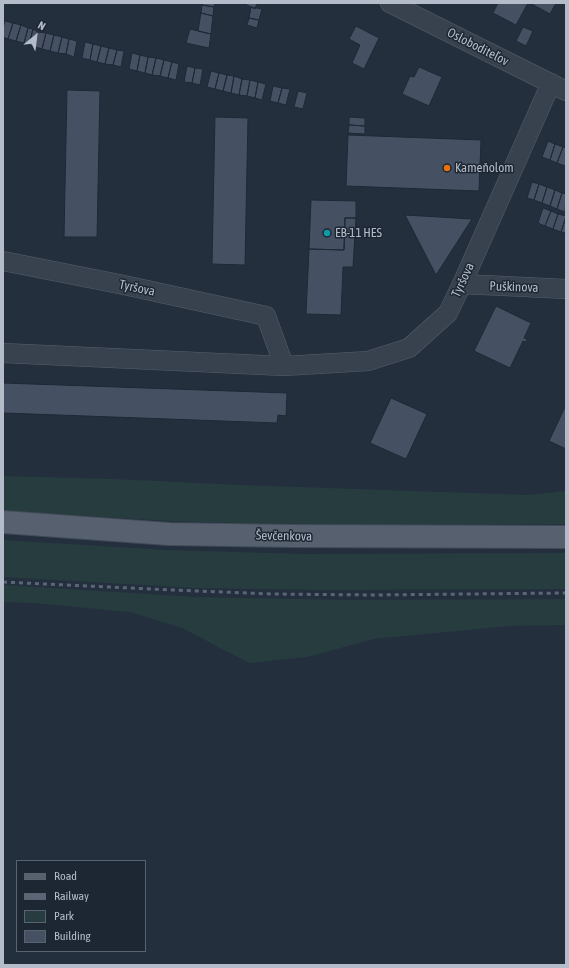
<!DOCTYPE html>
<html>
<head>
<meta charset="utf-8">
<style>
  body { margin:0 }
  #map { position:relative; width:569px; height:968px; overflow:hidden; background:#242f3e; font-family:"Asap Condensed",sans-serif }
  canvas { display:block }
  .frame { position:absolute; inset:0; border:4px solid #b4bcc9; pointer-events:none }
  .legend { position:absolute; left:16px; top:860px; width:130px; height:92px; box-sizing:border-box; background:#1d2633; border:1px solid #59626f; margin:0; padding:5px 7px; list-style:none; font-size:12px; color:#b4bcc9 }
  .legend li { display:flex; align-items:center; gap:8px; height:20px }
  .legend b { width:20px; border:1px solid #59626f }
  .north { position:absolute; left:16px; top:16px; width:40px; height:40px; -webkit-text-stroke:3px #1d2633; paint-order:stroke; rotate:29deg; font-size:11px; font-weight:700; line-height:16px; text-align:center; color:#b4bcc9 }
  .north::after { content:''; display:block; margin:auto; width:14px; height:18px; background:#b4bcc9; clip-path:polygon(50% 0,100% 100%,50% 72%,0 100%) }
</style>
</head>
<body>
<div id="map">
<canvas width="569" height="968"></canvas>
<div class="frame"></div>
<ul class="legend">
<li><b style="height:5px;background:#56606e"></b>Road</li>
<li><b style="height:5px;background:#5a6575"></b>Railway</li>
<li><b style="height:11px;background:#263c3f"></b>Park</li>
<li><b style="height:11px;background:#455162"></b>Building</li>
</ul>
<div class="north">N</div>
</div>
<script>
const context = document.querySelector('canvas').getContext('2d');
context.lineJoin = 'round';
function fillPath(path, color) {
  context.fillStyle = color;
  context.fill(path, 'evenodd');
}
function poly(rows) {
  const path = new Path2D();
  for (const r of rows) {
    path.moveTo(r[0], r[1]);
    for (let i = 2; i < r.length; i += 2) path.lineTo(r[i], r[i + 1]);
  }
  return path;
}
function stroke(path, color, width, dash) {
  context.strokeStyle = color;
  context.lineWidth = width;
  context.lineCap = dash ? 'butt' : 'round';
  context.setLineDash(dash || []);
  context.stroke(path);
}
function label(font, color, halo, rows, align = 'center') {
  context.font = font + ' "Asap Condensed",sans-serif';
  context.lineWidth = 3;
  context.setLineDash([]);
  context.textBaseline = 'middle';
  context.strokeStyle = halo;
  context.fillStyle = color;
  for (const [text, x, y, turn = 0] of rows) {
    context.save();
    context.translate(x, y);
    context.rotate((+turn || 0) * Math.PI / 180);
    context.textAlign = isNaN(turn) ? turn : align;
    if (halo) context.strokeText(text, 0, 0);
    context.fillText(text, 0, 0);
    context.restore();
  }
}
fillPath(poly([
  [3,476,113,479,241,485,528,495,566,491,566,524,406,525,304,525,168,521,3,511],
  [3,540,166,550,304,554,566,553,566,589,322,590,196,588,3,577],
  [3,585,195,597,350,600,566,599,566,625,509,626,374,639,307,657,249,663,182,628,130,612,33,603,3,602]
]), '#263c3f');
const building = poly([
  [202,3,215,3,214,7,202,5,202,3],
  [243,3,257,3,255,9,243,3],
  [498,3,528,3,516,25,493,13,498,3],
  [530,3,556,3,550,14,530,3],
  [202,5,214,7,213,16,201,13,202,5],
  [251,7,262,9,259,20,249,18,251,7],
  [201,13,213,16,211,34,198,31,201,13],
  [249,18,259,20,257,28,247,25,249,18],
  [5,21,13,23,8,39,3,37,3,28,5,21],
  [13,23,21,25,16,41,8,39,13,23],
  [21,25,28,28,24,43,16,41,21,25],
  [356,26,379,38,364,69,352,63,360,45,349,39,356,26],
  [523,27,533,31,526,46,516,41,523,27],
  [28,28,33,29,29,45,24,43,28,28],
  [33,29,38,32,35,47,29,45,33,29],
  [190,29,211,34,209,48,186,43,190,29],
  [38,32,46,33,42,49,35,47,38,32],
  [46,33,54,35,50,51,42,49,46,33],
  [54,35,62,37,58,53,50,51,54,35],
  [62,37,69,39,66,54,58,53,62,37],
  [69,39,77,41,74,57,66,54,69,39],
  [85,42,93,44,90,60,82,58,85,42],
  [93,44,101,46,97,62,90,60,93,44],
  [101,46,109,48,105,64,97,62,101,46],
  [109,48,117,50,113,65,105,64,109,48],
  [117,50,124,51,121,67,113,65,117,50],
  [132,53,140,55,137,71,129,69,132,53],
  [140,55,148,57,145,73,137,71,140,55],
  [148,57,156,58,152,75,145,73,148,57],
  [156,58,164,60,160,76,152,75,156,58],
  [164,60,172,62,168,78,160,76,164,60],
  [172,62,179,64,176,80,168,78,172,62],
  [187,66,195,68,192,83,184,82,187,66],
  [419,67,442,77,429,106,402,94,410,76,414,77,419,67],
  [195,68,203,69,200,85,192,83,195,68],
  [211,71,219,73,215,89,207,87,211,71],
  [219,73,227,75,223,91,215,89,219,73],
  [227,75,234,76,231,93,223,91,227,75],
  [234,76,242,79,239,95,231,93,234,76],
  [242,79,250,80,247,96,239,95,242,79],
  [250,80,258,82,255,98,247,96,250,80],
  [258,82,266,84,262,100,255,98,258,82],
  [273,86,282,88,278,103,270,101,273,86],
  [282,88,290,89,286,105,278,103,282,88],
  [67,90,100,91,97,237,64,237,67,90],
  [298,91,307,93,303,109,294,107,298,91],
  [215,117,248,118,245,265,212,264,215,117],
  [349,117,365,118,365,126,349,125,349,117],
  [349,125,365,126,365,134,348,133,349,125],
  [348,135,481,140,479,191,346,186,348,135],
  [548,141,555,144,550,160,542,157,548,141],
  [555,144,563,147,557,163,550,160,555,144],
  [563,147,566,148,566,162,565,166,557,163,563,147],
  [532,182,539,184,534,200,527,198,532,182],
  [539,184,547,187,542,203,534,200,539,184],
  [547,187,555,190,550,206,542,203,547,187],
  [555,190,562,193,557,209,550,206,555,190],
  [562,193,566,194,565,212,557,209,562,193],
  [311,200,356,201,356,218,345,218,344,250,309,249,311,200],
  [543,208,551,211,545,226,538,223,543,208],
  [551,211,558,214,553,229,545,226,551,211],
  [558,214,566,216,561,232,553,229,558,214],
  [405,215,472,219,436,275,405,215],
  [566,217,566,233,561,232,566,217],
  [345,218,356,218,353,267,343,267,341,315,306,314,309,249,344,250,345,218],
  [496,306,531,323,524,338,527,339,526,342,523,341,510,368,474,351,496,306],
  [3,383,287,393,286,416,278,415,277,423,4,413,4,418,3,418,3,383],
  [391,398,427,414,406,459,370,443,391,398],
  [566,405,566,449,549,441,566,405]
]);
fillPath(building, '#455162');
stroke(building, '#1f2835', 1);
const minor = poly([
  [390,3,566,91],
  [3,261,124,285,266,316,284,366],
  [462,284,566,289],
  [3,353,284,366,368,361,409,348,448,313,462,284,551,83]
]);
const major = poly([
  [3,522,169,534,291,536,566,537]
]);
stroke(minor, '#565f6c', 20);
stroke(major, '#414a57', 24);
stroke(minor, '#38414e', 19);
stroke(major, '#56606e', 22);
stroke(poly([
  [3,582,172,590,272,594,372,595,566,593]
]), '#5a6575', 3, [4, 4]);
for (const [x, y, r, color] of [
  [447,168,4,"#e8710a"],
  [327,233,4,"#0f9aa8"]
]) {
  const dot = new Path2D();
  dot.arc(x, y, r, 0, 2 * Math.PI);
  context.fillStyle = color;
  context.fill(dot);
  stroke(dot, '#1d2633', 1.5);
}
label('13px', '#b4bcc9', '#1d2633', [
  ["Osloboditeľov",478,47,27],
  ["Tyršova",463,280,-65],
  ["Puškinova",514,287,2],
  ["Tyršova",137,288,12],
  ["Ševčenkova",284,536,1]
]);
label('13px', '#b4bcc9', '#1d2633', [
  ["Kameňolom",455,168],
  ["EB-11 HES",335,233]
], 'left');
</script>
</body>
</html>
